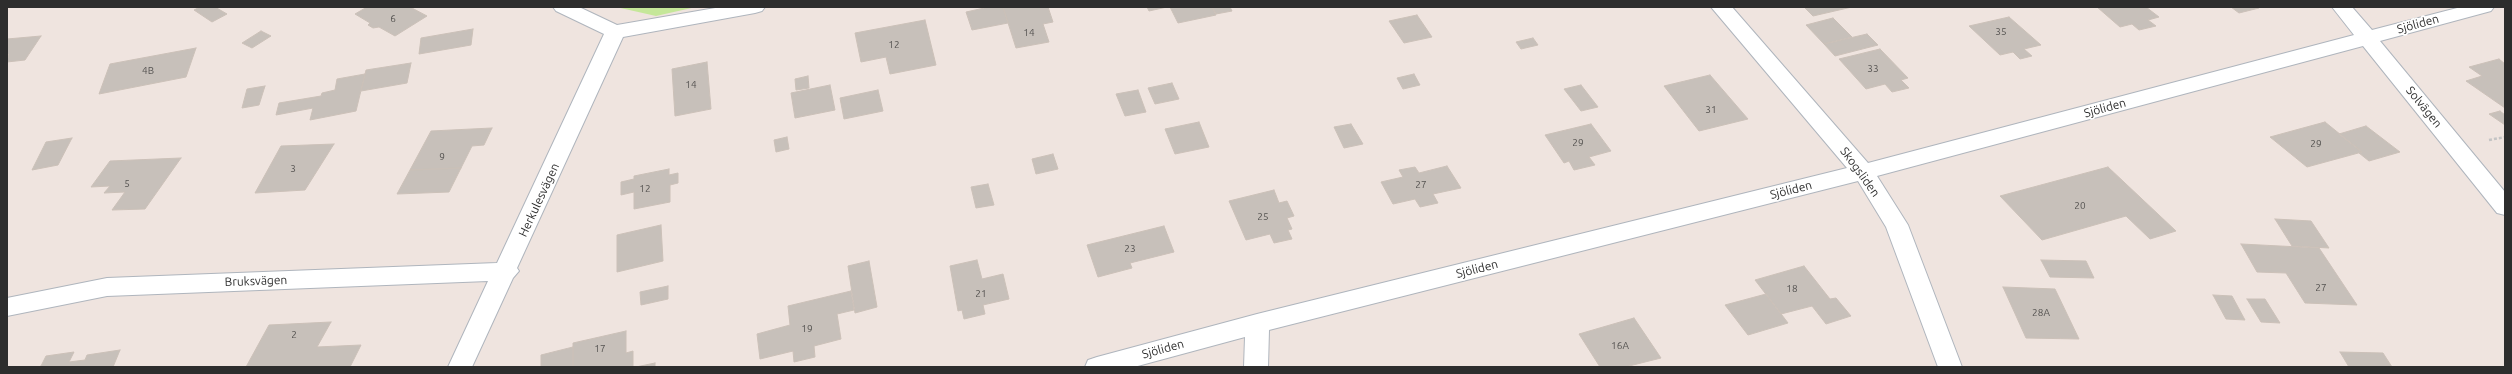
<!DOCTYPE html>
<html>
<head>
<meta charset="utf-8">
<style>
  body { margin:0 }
  #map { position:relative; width:2512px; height:374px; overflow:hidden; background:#efe4df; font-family:Ubuntu,sans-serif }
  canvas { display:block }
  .frame { position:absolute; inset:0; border:8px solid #2d2d2d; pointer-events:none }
</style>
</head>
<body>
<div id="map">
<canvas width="2512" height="374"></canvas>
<div class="frame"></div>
</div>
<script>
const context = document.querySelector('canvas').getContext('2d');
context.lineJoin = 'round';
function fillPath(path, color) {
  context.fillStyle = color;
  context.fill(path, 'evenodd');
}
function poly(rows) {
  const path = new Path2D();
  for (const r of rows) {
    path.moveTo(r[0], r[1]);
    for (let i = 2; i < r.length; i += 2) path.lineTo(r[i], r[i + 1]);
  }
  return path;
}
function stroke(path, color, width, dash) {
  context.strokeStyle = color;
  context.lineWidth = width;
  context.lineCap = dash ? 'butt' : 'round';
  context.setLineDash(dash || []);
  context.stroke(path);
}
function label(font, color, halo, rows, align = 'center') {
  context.font = font + ' Ubuntu,sans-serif';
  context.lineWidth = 3.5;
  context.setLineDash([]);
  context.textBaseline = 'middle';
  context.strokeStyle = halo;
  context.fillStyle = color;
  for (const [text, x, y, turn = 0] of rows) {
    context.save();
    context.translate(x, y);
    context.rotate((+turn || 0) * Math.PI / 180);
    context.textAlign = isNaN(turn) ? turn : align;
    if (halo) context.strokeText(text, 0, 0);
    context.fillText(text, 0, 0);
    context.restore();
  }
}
fillPath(poly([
  [616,7,696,7,656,16]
]), '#c5e799');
const building = poly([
  [200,7,215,7,227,14,212,22,194,10,200,7],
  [367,7,410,7,427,16,395,36,379,27,373,28,368,25,370,23,355,14,367,7],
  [989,7,1003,7,1008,23,972,30,966,12,989,7],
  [1003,7,1048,7,1053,22,1043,24,1049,42,1016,48,1003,7],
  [1147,7,1167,7,1149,11,1147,7],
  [1170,7,1212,7,1216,15,1178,23,1170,7],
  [1212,7,1230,7,1232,11,1216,14,1212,7],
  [1804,7,1852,7,1813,16,1804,7],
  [2097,7,2146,7,2159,17,2148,20,2156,26,2139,30,2132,24,2120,27,2097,7],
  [2231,7,2258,7,2259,8,2239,13,2231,7],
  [1417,15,1432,37,1404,43,1389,21,1417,15],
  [2009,17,2041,45,2024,49,2032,56,2020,59,2013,52,2000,55,1969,26,2009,17],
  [1833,18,1852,37,1824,44,1806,25,1833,18],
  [925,20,936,65,890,74,886,57,861,62,855,33,925,20],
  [473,29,471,45,419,54,421,38,473,29],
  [261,31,271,36,252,48,242,43,261,31],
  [1867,34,1878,45,1835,56,1824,44,1867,34],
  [41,36,25,60,7,62,9,54,7,54,7,39,41,36],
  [1533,38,1538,45,1521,49,1516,42,1533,38],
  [196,48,186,77,99,94,110,64,196,48],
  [1880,49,1908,78,1901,80,1909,88,1892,92,1885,84,1866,89,1839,59,1880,49],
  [2499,59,2505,64,2505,108,2466,81,2482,76,2469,67,2499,59],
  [707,62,711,109,675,116,672,69,707,62],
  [411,63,407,83,361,91,366,70,411,63],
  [365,74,356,111,310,120,313,108,276,115,279,103,321,96,322,93,335,90,337,79,365,74],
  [1414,74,1420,85,1403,89,1397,78,1414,74],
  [1710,75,1748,119,1699,131,1664,86,1710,75],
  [808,76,809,88,796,90,795,79,808,76],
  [1172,83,1179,99,1155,104,1148,88,1172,83],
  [830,85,835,110,795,118,791,93,830,85],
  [1581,85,1598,107,1581,111,1564,89,1581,85],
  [265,86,259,105,242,108,247,89,265,86],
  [878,90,883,111,844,119,840,98,878,90],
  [1138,90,1146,112,1125,116,1116,94,1138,90],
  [2500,111,2505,115,2505,125,2489,114,2500,111],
  [1199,122,1209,147,1175,154,1165,129,1199,122],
  [2325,122,2362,152,2307,167,2270,137,2325,122],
  [1351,124,1363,144,1344,148,1334,127,1351,124],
  [1591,124,1611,151,1589,157,1595,165,1574,170,1569,161,1564,163,1545,135,1591,124],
  [2366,126,2400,152,2369,161,2359,153,2362,152,2339,134,2366,126],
  [492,128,484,145,472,146,461,168,410,170,431,131,492,128],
  [787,137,789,149,776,152,774,140,787,137],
  [72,138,58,165,32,170,46,142,72,138],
  [334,144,305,190,255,193,281,146,334,144],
  [1053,154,1058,169,1036,174,1032,159,1053,154],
  [181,158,145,209,112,210,125,192,104,193,110,186,91,187,110,161,181,158],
  [1447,166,1461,188,1433,194,1438,203,1420,207,1415,199,1393,204,1381,182,1403,177,1399,170,1415,167,1419,173,1447,166],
  [2108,167,2176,231,2150,239,2126,216,2042,240,2000,196,2108,167],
  [461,168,449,192,397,194,410,170,461,168],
  [669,169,669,175,678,173,678,183,670,185,670,202,634,209,634,192,621,195,621,182,634,179,634,176,669,169],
  [988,184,994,205,976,208,971,187,988,184],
  [1274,190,1279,203,1287,201,1294,216,1287,218,1292,229,1288,230,1292,239,1274,243,1270,234,1246,240,1229,201,1274,190],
  [2275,219,2311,221,2329,248,2292,246,2275,219],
  [661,225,663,261,617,272,617,235,661,225],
  [1164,226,1174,252,1130,263,1132,268,1098,277,1087,245,1164,226],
  [2241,244,2319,248,2357,305,2305,303,2286,273,2257,272,2241,244],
  [977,260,982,279,1003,274,1009,299,983,305,985,314,964,319,962,310,958,311,950,266,977,260],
  [2041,260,2086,261,2094,278,2050,277,2041,260],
  [869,261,877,307,855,313,848,266,869,261],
  [1804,266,1830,299,1836,298,1851,316,1826,324,1812,306,1781,314,1755,280,1804,266],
  [668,286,668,299,641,305,640,292,668,286],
  [2003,287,2055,289,2079,339,2026,338,2003,287],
  [851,291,854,310,837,314,841,339,814,346,815,357,794,362,793,351,760,359,757,334,790,325,788,306,851,291],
  [1766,294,1788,323,1748,335,1725,305,1766,294],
  [2213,295,2232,296,2245,320,2226,319,2213,295],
  [2247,299,2265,299,2280,323,2261,322,2247,299],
  [1634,318,1661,358,1625,367,1600,367,1579,334,1634,318],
  [331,322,317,347,361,345,350,367,246,367,269,325,331,322],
  [626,331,626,353,633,351,633,367,573,367,573,343,626,331],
  [573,347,573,367,541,367,541,355,573,347],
  [120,350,113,367,38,367,41,366,46,356,74,352,69,362,85,360,87,355,120,350],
  [2340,352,2383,353,2392,367,2349,367,2340,352],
  [655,363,655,367,636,367,655,363]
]);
fillPath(building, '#c7c0ba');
stroke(building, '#cbc0b8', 1);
const minor = poly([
  [553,7,579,7,617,25,721,7,765,7,762,11,755,13,623,37,517,268,519,271,513,278,472,367,448,367,488,281,107,296,7,316,7,298,107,278,497,263,604,34,556,11,553,7],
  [1711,7,1732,7,1868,163,2354,35,2332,7,2352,7,2372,30,2461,7,2494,7,2491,11,2380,41,2505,192,2505,215,2497,213,2363,46,1877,176,1908,225,1962,367,1938,367,1886,227,1858,181,1269,330,1268,367,1244,367,1245,337,1134,367,1085,367,1088,360,1097,357,1257,314,1847,168,1711,7]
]);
stroke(minor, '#afb5bd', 2);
stroke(poly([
  [2489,140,2505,137]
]), '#c4c4c4', 2.5, [3, 2]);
fillPath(minor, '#fff');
label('10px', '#545250', null, [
  ["6",393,19],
  ["35",2001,32],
  ["14",1029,33],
  ["12",894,45],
  ["33",1873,69],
  ["4B",148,71],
  ["14",691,85],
  ["31",1711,110],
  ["29",1578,143],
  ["29",2316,144],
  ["9",442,157],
  ["3",293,169],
  ["5",127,184],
  ["27",1421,185],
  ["12",645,189],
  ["20",2080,206],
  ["25",1263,217],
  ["23",1130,249],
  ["27",2321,288],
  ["18",1792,289],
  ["21",981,294],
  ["28A",2041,313],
  ["19",807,329],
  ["2",294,335],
  ["16A",1620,346],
  ["17",600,349]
]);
label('12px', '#2d2d2d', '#fff', [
  ["Sjöliden",2418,24,-15],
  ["Solvägen",2424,107,51],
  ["Sjöliden",2105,108,-15],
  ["Skogsliden",1860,172,54],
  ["Sjöliden",1791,190,-14],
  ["Herkulesvägen",539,200,-65],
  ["Sjöliden",1477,269,-14],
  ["Bruksvägen",256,281,-2],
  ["Sjöliden",1163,349,-15]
]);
</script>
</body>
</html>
